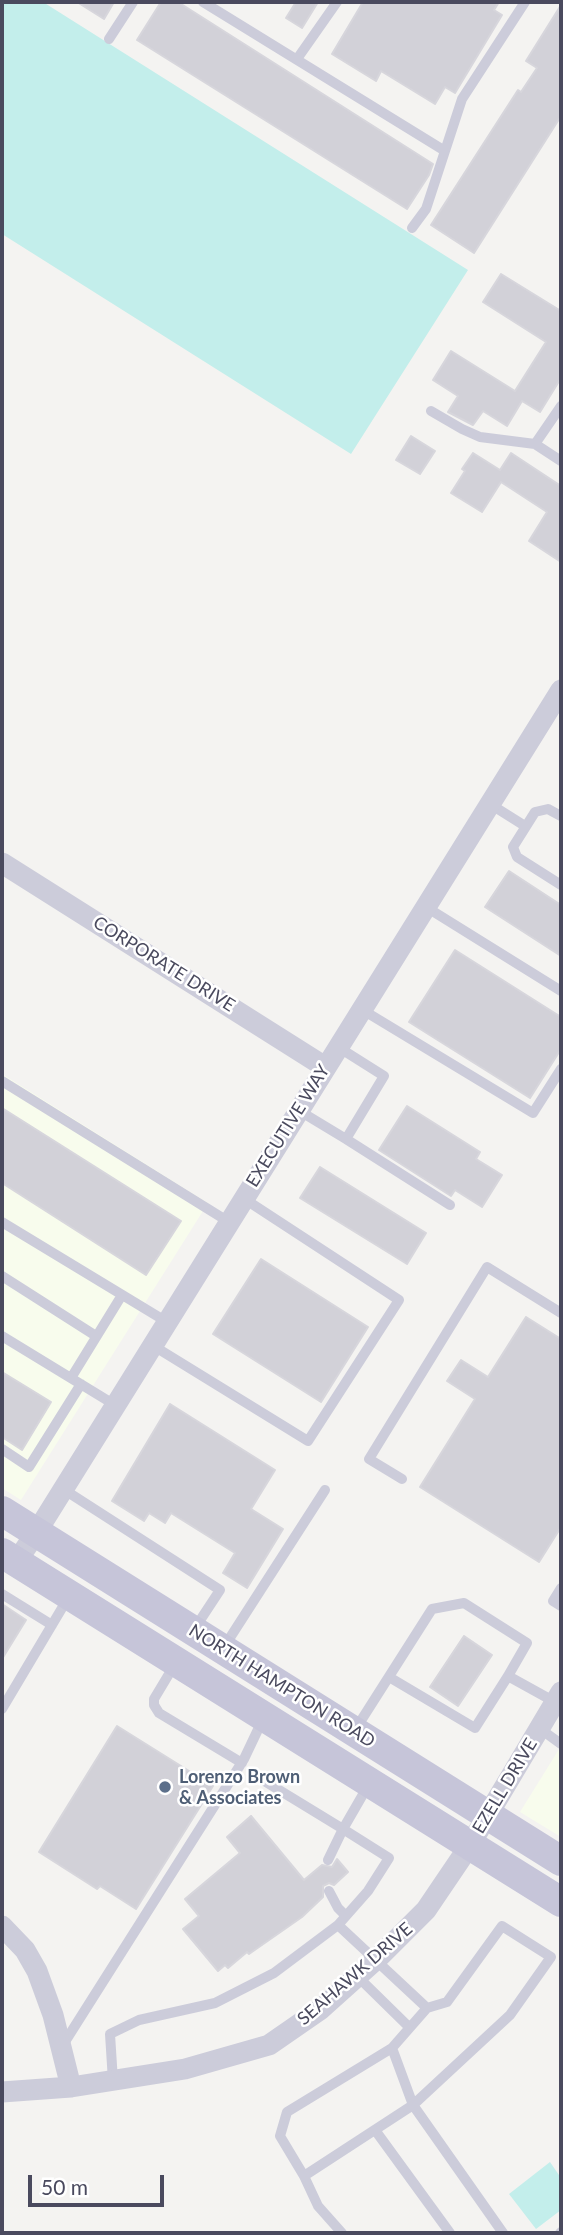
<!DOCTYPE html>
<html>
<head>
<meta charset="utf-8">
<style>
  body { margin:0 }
  #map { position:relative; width:563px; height:2235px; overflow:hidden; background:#f4f3f1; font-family:Lato,sans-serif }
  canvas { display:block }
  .frame { position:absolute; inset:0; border:4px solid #4a4a5e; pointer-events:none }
  .scale { position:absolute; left:28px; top:2175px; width:136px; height:32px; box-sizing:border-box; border:4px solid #4a4a5e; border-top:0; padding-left:9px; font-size:21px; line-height:24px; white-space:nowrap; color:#4a4a5e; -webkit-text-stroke:5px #fff; paint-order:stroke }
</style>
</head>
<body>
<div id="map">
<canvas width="563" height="2235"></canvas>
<div class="frame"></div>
<div class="scale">50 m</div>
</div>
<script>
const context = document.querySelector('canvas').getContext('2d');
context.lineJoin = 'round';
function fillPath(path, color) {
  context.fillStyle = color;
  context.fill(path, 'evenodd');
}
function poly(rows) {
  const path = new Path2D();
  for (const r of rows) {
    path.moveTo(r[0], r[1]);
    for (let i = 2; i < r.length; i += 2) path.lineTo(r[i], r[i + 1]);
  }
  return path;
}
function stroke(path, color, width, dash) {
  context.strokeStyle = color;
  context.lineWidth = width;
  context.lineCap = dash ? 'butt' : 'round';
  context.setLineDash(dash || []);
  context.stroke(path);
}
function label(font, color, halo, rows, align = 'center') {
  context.font = font + ' Lato,sans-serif';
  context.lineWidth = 5;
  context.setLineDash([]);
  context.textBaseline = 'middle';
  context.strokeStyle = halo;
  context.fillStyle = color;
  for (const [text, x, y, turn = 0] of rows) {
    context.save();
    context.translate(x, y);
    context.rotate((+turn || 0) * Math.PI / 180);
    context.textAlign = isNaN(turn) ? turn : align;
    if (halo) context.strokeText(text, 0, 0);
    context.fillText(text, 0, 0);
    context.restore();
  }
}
fillPath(poly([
  [2,1074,208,1203,21,1500,2,1488],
  [561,1746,561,1837,520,1812]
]), '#f8fced');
fillPath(poly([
  [2,2,43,2,468,270,351,454,2,234],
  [550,2162,561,2178,561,2210,536,2229,509,2194]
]), '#c3eeeb');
const building = poly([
  [77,2,114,2,104,19,77,2],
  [161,2,178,2,433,164,429,175,407,209,137,40,161,2],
  [296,2,318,2,302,28,286,18,296,2],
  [363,2,499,2,494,10,502,15,455,93,445,87,435,104,381,71,376,81,332,54,363,2],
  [561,5,561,116,474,253,431,225,518,90,521,92,537,68,526,61,561,5],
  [501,274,561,311,561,378,540,412,522,401,507,426,483,411,473,425,448,412,458,396,433,380,451,351,515,391,546,342,483,302,501,274],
  [411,436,435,451,420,474,396,460,411,436],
  [473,453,500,470,511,453,561,486,561,562,529,541,547,512,501,482,482,512,451,493,465,471,462,469,473,453],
  [509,871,561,905,561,956,485,907,509,871],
  [455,950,561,1017,561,1049,530,1098,409,1022,455,950],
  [407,1106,480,1152,476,1159,502,1175,482,1207,455,1190,451,1196,379,1150,407,1106],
  [2,1108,181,1221,146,1275,2,1183,2,1108],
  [320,1167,426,1233,407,1264,300,1198,320,1167],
  [261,1259,368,1327,321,1402,213,1334,261,1259],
  [526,1317,561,1339,561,1527,539,1562,420,1487,475,1399,447,1381,461,1360,488,1377,526,1317],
  [2,1372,51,1402,22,1450,2,1437,2,1372],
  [170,1404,275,1470,251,1509,283,1529,247,1588,223,1573,235,1553,171,1513,165,1523,149,1513,144,1521,112,1501,170,1404],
  [2,1604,26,1620,2,1659,2,1604],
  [464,1636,492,1655,458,1706,430,1687,464,1636],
  [117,1726,213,1786,136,1909,100,1886,97,1889,39,1852,117,1726],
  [251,1816,304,1880,322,1865,332,1867,337,1859,348,1872,334,1885,329,1883,323,1886,323,1897,302,1917,249,1954,247,1952,228,1968,225,1965,218,1971,183,1929,199,1916,185,1899,240,1853,227,1837,251,1816]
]);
fillPath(building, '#d2d1d8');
stroke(building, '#d7d6dc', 2);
stroke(poly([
  [203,2,445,151],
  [109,39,133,2],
  [297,59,337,2],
  [412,228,426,209,462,99,525,2],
  [431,411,462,429,480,437,535,444,561,461],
  [535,444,561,406],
  [490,804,525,826],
  [561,816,548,809,535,812,513,847,517,857,561,885],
  [426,907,561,991],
  [361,1009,533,1113,561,1069],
  [2,1081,229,1222],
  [298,1110,346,1139,384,1076,338,1047],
  [346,1139,450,1205],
  [2,1222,167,1322],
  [2,1276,96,1336],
  [2,1336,115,1405],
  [152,1345,308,1441,399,1300,243,1198],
  [71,1378,122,1295],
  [2,1449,29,1467,81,1384],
  [402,1479,369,1459,487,1267,561,1313],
  [63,1489,220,1590,195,1628],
  [561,1588,553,1601,561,1606],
  [2,1594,52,1625],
  [224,1647,325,1490],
  [175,1664,154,1699,154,1705,159,1713,242,1763],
  [389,1677,475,1728,508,1676],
  [2,1709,68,1598],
  [539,1728,561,1744],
  [355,1730,432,1609,464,1603,527,1643,508,1676,555,1702],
  [266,1782,343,1829,328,1860],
  [369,1784,343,1829,389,1858,368,1891,338,1925,427,2008],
  [329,1891,338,1908,346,1916],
  [357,1976,409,2027],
  [61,2048,244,1759,263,1719],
  [392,2048,427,2008,447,2002,502,1926,551,1957,510,2015,413,2105,392,2048,287,2112,280,2136,304,2176,413,2105,503,2233],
  [113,2081,110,2034,139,2020,215,2003,274,1973,338,1925],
  [375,2130,450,2233],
  [304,2176,318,2206,342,2233],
  [560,2233,561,2232]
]), '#ccccda', 10);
stroke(poly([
  [2,863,325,1067],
  [16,1562,36,1533,561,690],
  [2,1926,25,1950,37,1971,53,2015,71,2087],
  [2,2092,71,2087,185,2069,269,2045,321,2009,379,1957,426,1910,470,1845,561,1692]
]), '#ccccda', 21);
stroke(poly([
  [2,1511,561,1861],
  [2,1553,561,1902]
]), '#c6c5d9', 30);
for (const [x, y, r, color] of [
  [165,1787,7,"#5c6f8a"]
]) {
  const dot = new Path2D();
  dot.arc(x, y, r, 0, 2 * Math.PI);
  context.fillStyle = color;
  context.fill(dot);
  stroke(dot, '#fff', 2.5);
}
label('18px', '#4a4a5e', '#fff', [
  ["CORPORATE DRIVE",164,964,32],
  ["EXECUTIVE WAY",288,1126,-58],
  ["NORTH HAMPTON ROAD",282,1686,32],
  ["EZELL DRIVE",505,1786,-59],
  ["SEAHAWK DRIVE",355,1974,-41]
]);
label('bold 18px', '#4e5e75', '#fff', [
  ["Lorenzo Brown",179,1777],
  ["& Associates",179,1798]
], 'left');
</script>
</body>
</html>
